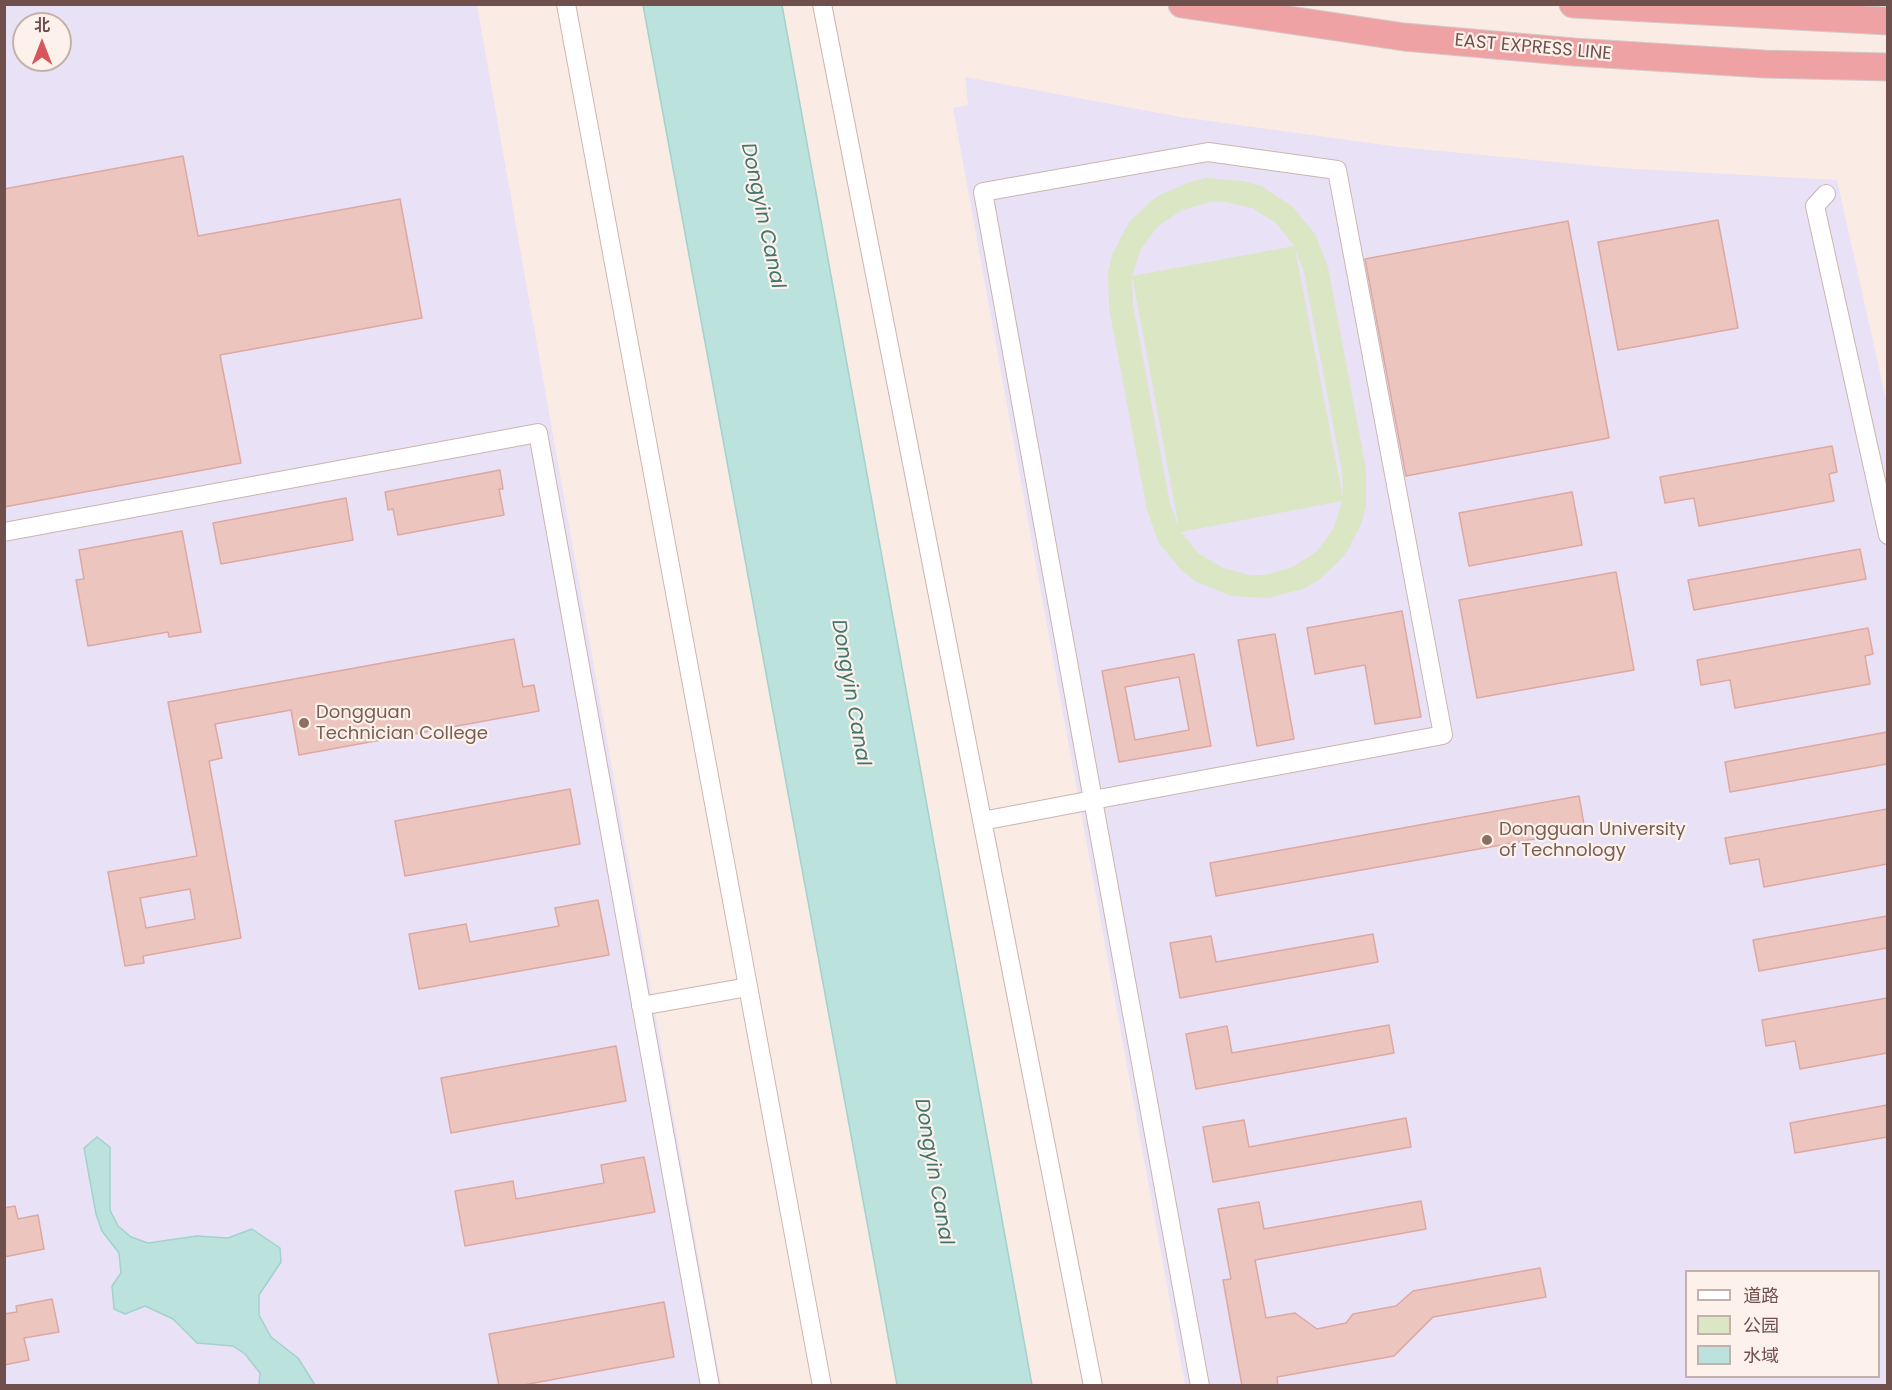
<!DOCTYPE html>
<html>
<head>
<meta charset="utf-8">
<style>
  body { margin:0 }
  #map { position:relative; width:1892px; height:1390px; overflow:hidden; background:#faece5; font-family:Poppins,"Noto Sans SC",sans-serif }
  canvas { display:block }
  .frame { position:absolute; inset:0; border:6px solid #70504d; pointer-events:none }
  .legend { position:absolute; left:1685px; top:1270px; width:195px; height:108px; box-sizing:border-box; background:#fdf1eb; border:2px solid #c5b1ac; margin:0; padding:8px 10px; list-style:none; font-size:18px; color:#70504d }
  .legend li { display:flex; align-items:center; gap:12px; height:30px }
  .legend b { width:30px; border:2px solid #c5b1ac }
  .north { position:absolute; left:12px; top:12px; width:60px; height:60px; box-sizing:border-box; background:#fdf1eb; border:2px solid #c5b1ac; border-radius:50%; rotate:0deg; font-size:16px; font-weight:700; line-height:24px; text-align:center; color:#70504d }
  .north::after { content:''; display:block; margin:auto; width:21px; height:27px; background:#d9555c; clip-path:polygon(50% 0,100% 100%,50% 72%,0 100%) }
</style>
</head>
<body>
<div id="map">
<canvas width="1892" height="1390"></canvas>
<div class="frame"></div>
<ul class="legend">
<li><b style="height:8px;background:#fff"></b>道路</li>
<li><b style="height:16px;background:#dbe6c5"></b>公园</li>
<li><b style="height:16px;background:#bbe2dd"></b>水域</li>
</ul>
<div class="north">北</div>
</div>
<script>
const context = document.querySelector('canvas').getContext('2d');
context.lineJoin = 'round';
function fillPath(path, color) {
  context.fillStyle = color;
  context.fill(path, 'evenodd');
}
function poly(rows) {
  const path = new Path2D();
  for (const r of rows) {
    path.moveTo(r[0], r[1]);
    for (let i = 2; i < r.length; i += 2) path.lineTo(r[i], r[i + 1]);
  }
  return path;
}
function stroke(path, color, width, dash) {
  context.strokeStyle = color;
  context.lineWidth = width;
  context.lineCap = dash ? 'butt' : 'round';
  context.setLineDash(dash || []);
  context.stroke(path);
}
function label(font, color, halo, rows, align = 'center') {
  context.font = font + ' Poppins,sans-serif';
  context.lineWidth = 4.5;
  context.setLineDash([]);
  context.textBaseline = 'middle';
  context.strokeStyle = halo;
  context.fillStyle = color;
  for (const [text, x, y, turn = 0] of rows) {
    context.save();
    context.translate(x, y);
    context.rotate((+turn || 0) * Math.PI / 180);
    context.textAlign = isNaN(turn) ? turn : align;
    if (halo) context.strokeText(text, 0, 0);
    context.fillText(text, 0, 0);
    context.restore();
  }
}
fillPath(poly([
  [5,5,477,5,721,1385,5,1386],
  [24,24,60,24,60,60,24,60],
  [965,77,1181,117,1399,147,1618,168,1837,180,1888,408,1887,1385,1185,1385,953,108,968,105],
  [1686,1272,1878,1272,1878,1376,1686,1376]
]), '#e9e2f6');
fillPath(poly([
  [1207,178,1244,181,1261,186,1292,206,1315,234,1328,267,1366,469,1366,504,1362,522,1345,555,1319,580,1303,589,1268,598,1231,596,1197,582,1182,571,1159,543,1147,510,1109,308,1108,272,1112,255,1129,222,1156,197,1189,182],
  [1210,202,1224,202,1252,208,1276,223,1294,246,1132,276,1141,249,1158,226,1182,210],
  [1295,249,1304,272,1342,472,1343,498],
  [1132,279,1133,280,1179,528,1170,504,1133,305],
  [1342,501,1334,528,1317,551,1293,567,1265,575,1251,575,1223,568,1198,553,1181,532]
]), '#dbe6c5');
const water = poly([
  [643,5,782,5,1032,1385,897,1385,643,5],
  [97,1137,110,1147,110,1210,118,1226,131,1237,148,1243,197,1236,228,1238,252,1229,280,1248,281,1262,259,1295,259,1315,271,1337,298,1358,315,1385,259,1385,260,1373,245,1354,233,1346,197,1343,173,1319,145,1306,125,1314,114,1309,112,1286,121,1273,119,1253,102,1231,96,1214,84,1148,97,1137]
]);
fillPath(water, '#bbe2dd');
stroke(water, '#a3d2cd', 1.5);
const building = poly([
  [183,156,198,236,400,199,422,318,220,355,241,463,4,507,4,189,183,156],
  [1718,220,1738,328,1618,350,1598,242,1718,220],
  [1568,221,1609,438,1406,476,1365,259,1568,221],
  [1832,446,1837,472,1829,474,1834,501,1699,526,1694,498,1665,503,1660,477,1832,446],
  [500,470,503,489,499,489,504,515,398,535,393,509,388,510,385,492,500,470],
  [1572,492,1582,545,1469,566,1459,513,1572,492],
  [346,498,353,540,221,564,213,523,346,498],
  [182,531,201,632,169,637,168,632,88,646,76,580,84,579,79,550,182,531],
  [1860,549,1866,579,1694,610,1688,580,1860,549],
  [1616,572,1634,670,1477,698,1459,600,1616,572],
  [1402,611,1421,717,1375,724,1365,665,1315,674,1307,628,1402,611],
  [1868,628,1873,654,1865,656,1870,684,1735,708,1730,680,1701,685,1697,660,1868,628],
  [1275,634,1294,739,1257,746,1238,640,1275,634],
  [514,639,523,687,534,685,539,711,299,755,291,710,215,724,222,758,209,761,241,938,143,956,144,963,125,966,108,872,197,856,168,702,514,639],
  [190,889,195,919,146,928,140,898,190,889],
  [1194,654,1211,746,1119,762,1102,671,1194,654],
  [1179,677,1189,730,1135,740,1125,687,1179,677],
  [1887,732,1887,764,1730,792,1725,762,1887,732],
  [570,789,580,844,405,876,395,821,570,789],
  [1579,796,1585,830,1216,896,1210,863,1579,796],
  [1887,809,1887,864,1764,887,1759,859,1730,864,1725,838,1887,809],
  [598,900,609,955,419,989,409,934,466,924,470,942,559,926,555,908,598,900],
  [1887,916,1887,948,1759,971,1753,940,1887,916],
  [1373,934,1378,962,1180,998,1170,943,1211,936,1216,962,1373,934],
  [1887,998,1887,1053,1800,1069,1795,1041,1766,1046,1762,1020,1887,998],
  [1389,1025,1394,1053,1196,1089,1186,1034,1227,1026,1232,1053,1389,1025],
  [616,1046,626,1101,451,1133,441,1078,616,1046],
  [1887,1105,1887,1137,1795,1153,1790,1123,1887,1105],
  [1406,1118,1411,1147,1213,1182,1203,1127,1244,1120,1249,1147,1406,1118],
  [644,1157,655,1212,465,1246,455,1191,513,1181,516,1199,604,1183,601,1165,644,1157],
  [1421,1201,1426,1229,1255,1260,1266,1318,1295,1313,1317,1329,1346,1323,1353,1314,1396,1306,1413,1291,1540,1268,1546,1297,1433,1317,1394,1356,1277,1377,1278,1386,1242,1386,1223,1280,1231,1279,1218,1209,1259,1202,1264,1229,1421,1201],
  [15,1206,18,1219,38,1215,44,1249,4,1257,4,1208,15,1206],
  [52,1299,59,1332,24,1338,29,1360,4,1365,4,1314,17,1312,16,1306,52,1299],
  [664,1302,674,1357,518,1386,499,1386,489,1334,664,1302]
]);
fillPath(building, '#edc5bf');
stroke(building, '#dea8a1', 1.5);
const minor = poly([
  [566,4,822,1386],
  [822,4,1093,1386],
  [1826,194,1815,206,1888,535],
  [4,532,538,433,710,1386],
  [982,821,1093,800,1443,735,1337,170,1208,152,983,192,1093,800,1200,1386],
  [641,1006,748,987]
]);
const highway = poly([
  [1182,4,1404,37,1574,52,1764,64,1888,67],
  [1573,4,1888,21]
]);
stroke(minor, '#cdb4af', 20);
stroke(highway, '#d4caca', 29);
stroke(minor, '#fff', 18);
stroke(highway, '#eea2a3', 27);
for (const [x, y, r, color] of [
  [304,723,6,"#8d6e63"],
  [1487,840,6,"#8d6e63"]
]) {
  const dot = new Path2D();
  dot.arc(x, y, r, 0, 2 * Math.PI);
  context.fillStyle = color;
  context.fill(dot);
  stroke(dot, '#fdf1eb', 2);
}
label('18px', '#70504d', '#fdf1eb', [
  ["EAST EXPRESS LINE",1533,48,5]
]);
label('18px', '#785e54', '#fdf1eb', [
  ["Dongguan",316,713],
  ["Technician College",316,734],
  ["Dongguan University",1499,830],
  ["of Technology",1499,851]
], 'left');
label('italic 20px', '#42756f', '#fdf1eb', [
  ["Dongyin Canal",762,216,78],
  ["Dongyin Canal",850,693,80],
  ["Dongyin Canal",933,1172,80]
]);
</script>
</body>
</html>
